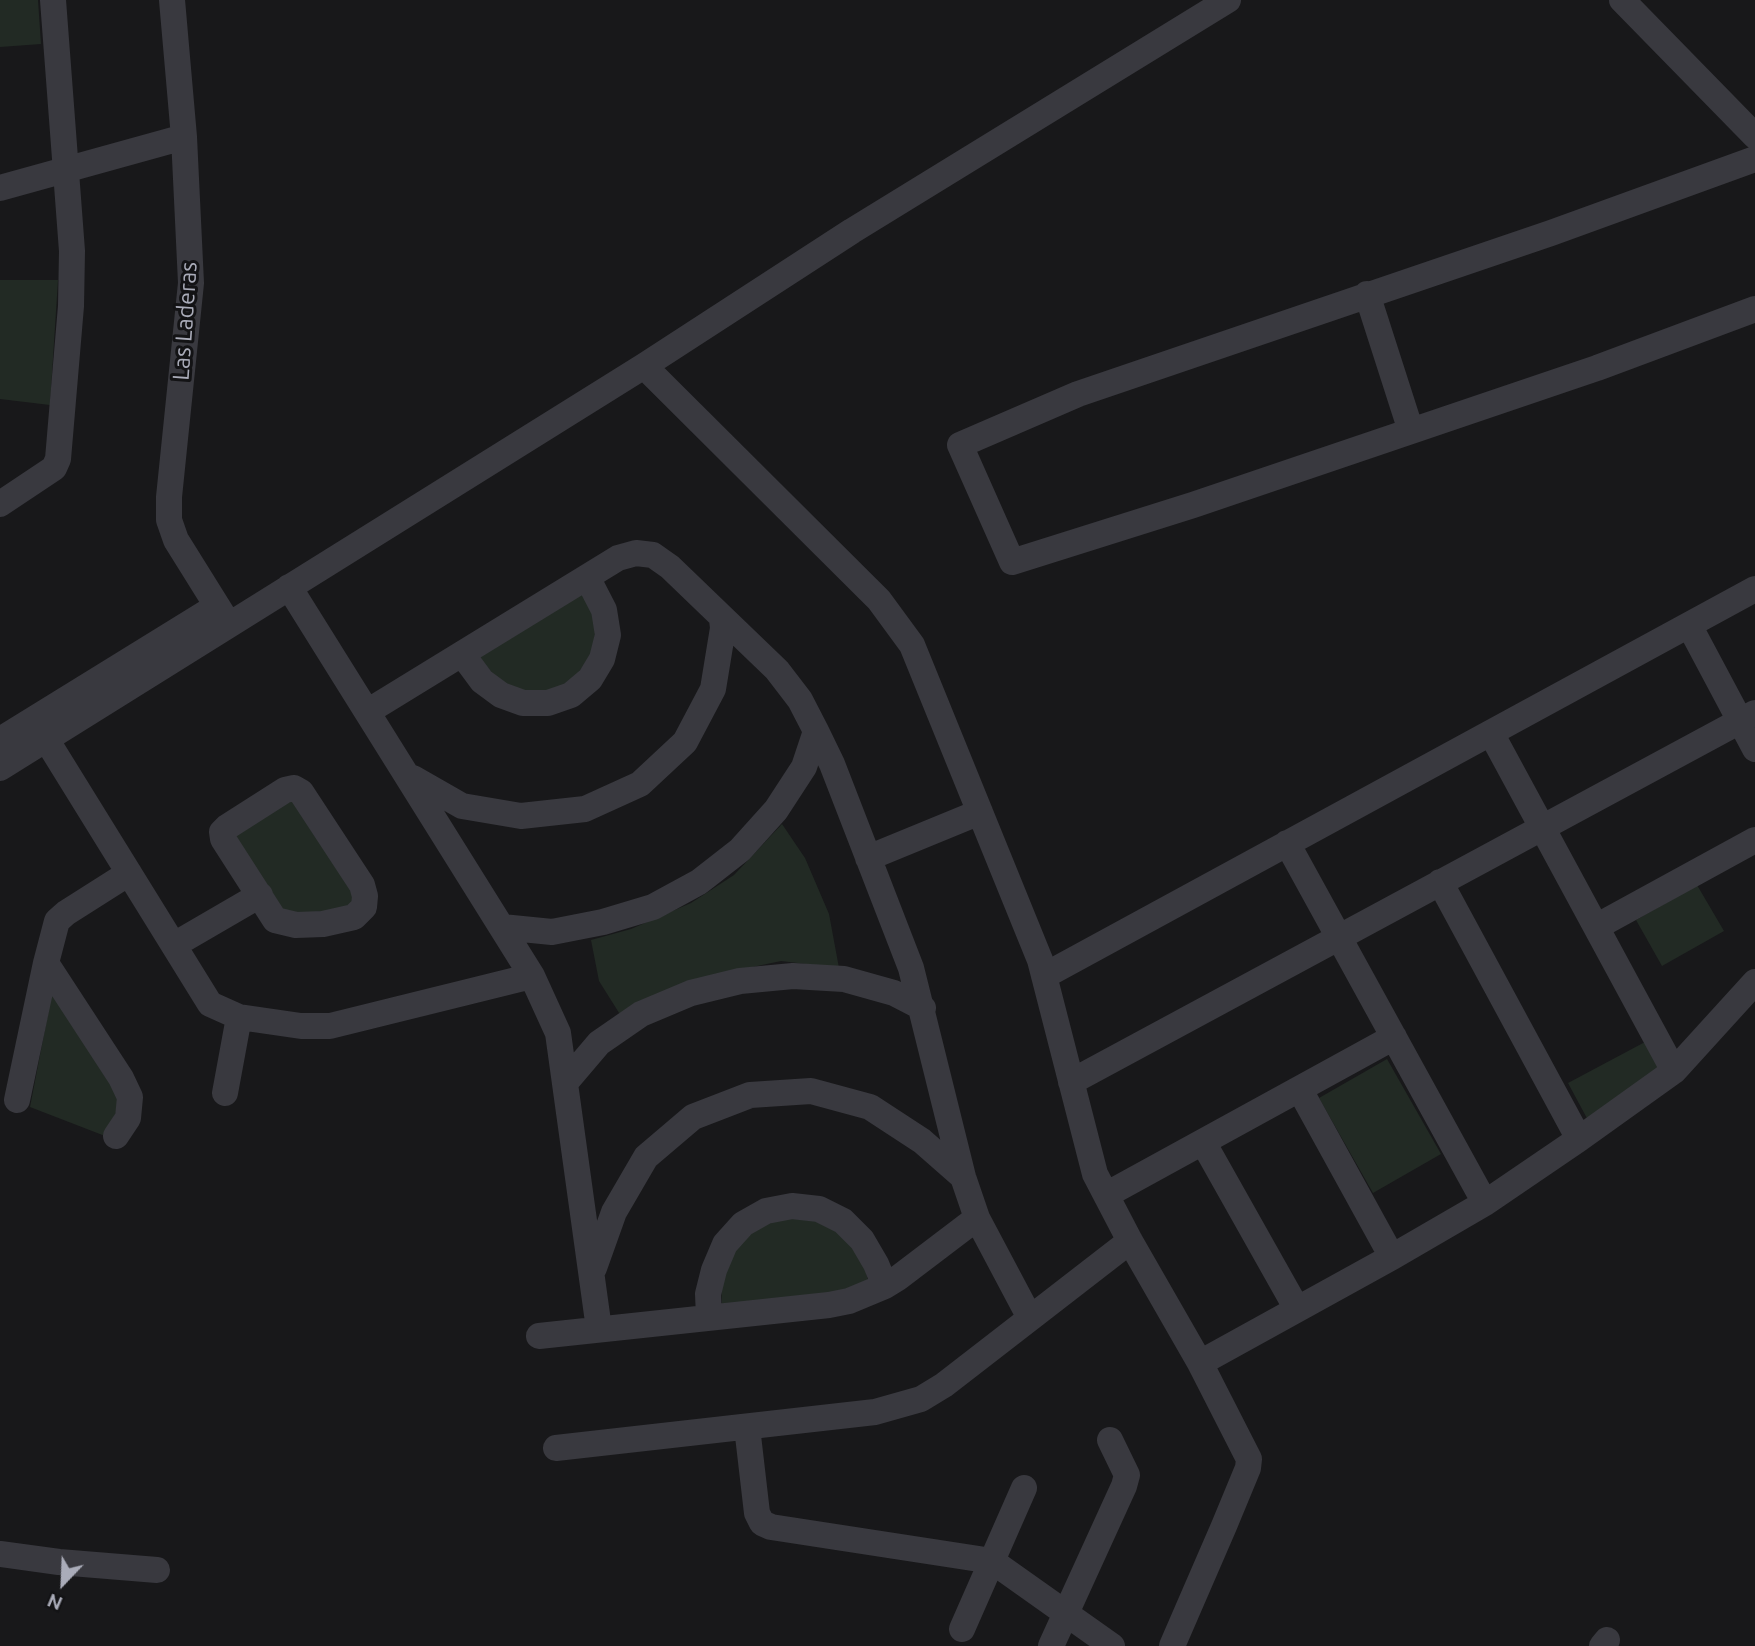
<!DOCTYPE html>
<html>
<head>
<meta charset="utf-8">
<style>
  body { margin:0 }
  #map { position:relative; width:1755px; height:1646px; overflow:hidden; background:#18181a; font-family:Ubuntu,sans-serif }
  canvas { display:block }
  .north { position:absolute; left:28px; top:1548px; width:70px; height:70px; -webkit-text-stroke:5px #131315; paint-order:stroke; rotate:203deg; font-size:19px; font-weight:700; line-height:28px; text-align:center; color:#aaacb9 }
  .north::after { content:''; display:block; margin:auto; width:24px; height:32px; background:#aaacb9; clip-path:polygon(50% 0,100% 100%,50% 72%,0 100%) }
</style>
</head>
<body>
<div id="map">
<canvas width="1755" height="1646"></canvas>
<div class="north">N</div>
</div>
<script>
const context = document.querySelector('canvas').getContext('2d');
context.lineJoin = 'round';
function fillPath(path, color) {
  context.fillStyle = color;
  context.fill(path, 'evenodd');
}
function poly(rows) {
  const path = new Path2D();
  for (const r of rows) {
    path.moveTo(r[0], r[1]);
    for (let i = 2; i < r.length; i += 2) path.lineTo(r[i], r[i + 1]);
  }
  return path;
}
function stroke(path, color, width, dash) {
  context.strokeStyle = color;
  context.lineWidth = width;
  context.lineCap = dash ? 'butt' : 'round';
  context.setLineDash(dash || []);
  context.stroke(path);
}
function label(font, color, halo, rows, align = 'center') {
  context.font = font + ' Ubuntu,sans-serif';
  context.lineWidth = 6;
  context.setLineDash([]);
  context.textBaseline = 'middle';
  context.strokeStyle = halo;
  context.fillStyle = color;
  for (const [text, x, y, turn = 0] of rows) {
    context.save();
    context.translate(x, y);
    context.rotate((+turn || 0) * Math.PI / 180);
    context.textAlign = isNaN(turn) ? turn : align;
    if (halo) context.strokeText(text, 0, 0);
    context.fillText(text, 0, 0);
    context.restore();
  }
}
fillPath(poly([
  [0,0,38,0,41,44,0,47],
  [0,280,58,280,50,405,0,399],
  [586,592,596,611,594,654,567,686,547,693,525,693,505,686,477,657],
  [294,794,357,896,349,912,279,913,230,834],
  [782,824,805,858,829,914,839,968,781,961,724,973,621,1016,599,981,591,940,631,929,691,903,734,875],
  [1697,885,1724,931,1662,966,1636,920],
  [52,993,114,1087,120,1104,105,1136,30,1107],
  [1645,1042,1668,1082,1596,1135,1568,1083],
  [1387,1059,1441,1154,1373,1193,1319,1098],
  [788,1218,811,1219,833,1228,851,1244,864,1264,868,1280,837,1294,722,1305,721,1280,729,1256,745,1236,765,1224]
]), '#222a24');
stroke(poly([
  [172,0,184,137,191,283,169,497,169,520,176,540,229,625],
  [1622,0,1755,136],
  [1755,159,1551,233,1078,394,960,445,1012,562,1193,505,1597,368,1755,309],
  [0,188,184,137],
  [1367,294,1411,431],
  [644,366,879,600,912,645,1040,960,1095,1174,1130,1241,1200,1363,1249,1459,1248,1468,1224,1526,1172,1646],
  [0,504,54,468,58,459,71,306,72,251,53,0],
  [289,587,532,976,558,1033,599,1329],
  [1689,625,1755,749],
  [462,654,482,681,501,695,523,703,548,703,571,695,590,679,602,659,608,635,604,610,587,577],
  [367,712,618,558,636,553,653,555,670,567,777,670,800,700,816,731,832,764,911,968,963,1177,977,1218,1030,1318],
  [1491,733,1674,1071],
  [46,739,210,1004,239,1017,301,1026,330,1026,532,976],
  [0,740,217,606],
  [0,768,644,366,852,231,1228,0],
  [413,778,462,806,521,816,585,809,640,784,685,742,713,689,723,628,722,619],
  [294,788,301,792,362,885,365,896,364,907,354,917,323,924,296,925,275,920,223,839,222,832,227,827,285,790,294,788],
  [1287,843,1485,1203],
  [868,858,980,812],
  [1440,882,1579,1139],
  [502,927,552,932,603,922,653,907,699,882,740,850,776,810,804,767,816,731],
  [1596,927,1755,840],
  [174,945,260,895],
  [46,963,121,1078,130,1097,128,1118,116,1136],
  [1044,976,1755,589],
  [1071,1082,1755,713],
  [565,1083,599,1043,641,1014,691,993,740,981,793,976,844,979,894,993,923,1008],
  [1300,1090,1392,1257],
  [225,1093,239,1017],
  [17,1100,46,963,57,921,66,913,129,873],
  [1203,1142,1297,1309],
  [1106,1195,1394,1037],
  [594,1268,614,1212,646,1157,693,1117,750,1095,811,1091,870,1107,922,1141,963,1177],
  [709,1317,708,1294,714,1270,725,1244,743,1224,766,1211,792,1206,819,1209,843,1221,862,1240,876,1264,885,1286],
  [539,1336,829,1305,849,1301,885,1286,898,1278,977,1218],
  [1200,1363,1392,1257,1485,1203,1579,1139,1674,1071,1755,982],
  [747,1427,757,1513,762,1523,771,1527,992,1561,1112,1646],
  [556,1448,875,1412,921,1399,944,1385,1130,1241],
  [0,1554,59,1562,157,1570],
  [962,1629,1024,1488],
  [1051,1646,1124,1486,1127,1475,1110,1440],
  [1602,1646,1607,1640]
]), '#39393f', 26);
label('23px', '#aaacb9', '#131315', [
  ["Las Laderas",185,321,-86]
]);
</script>
</body>
</html>
